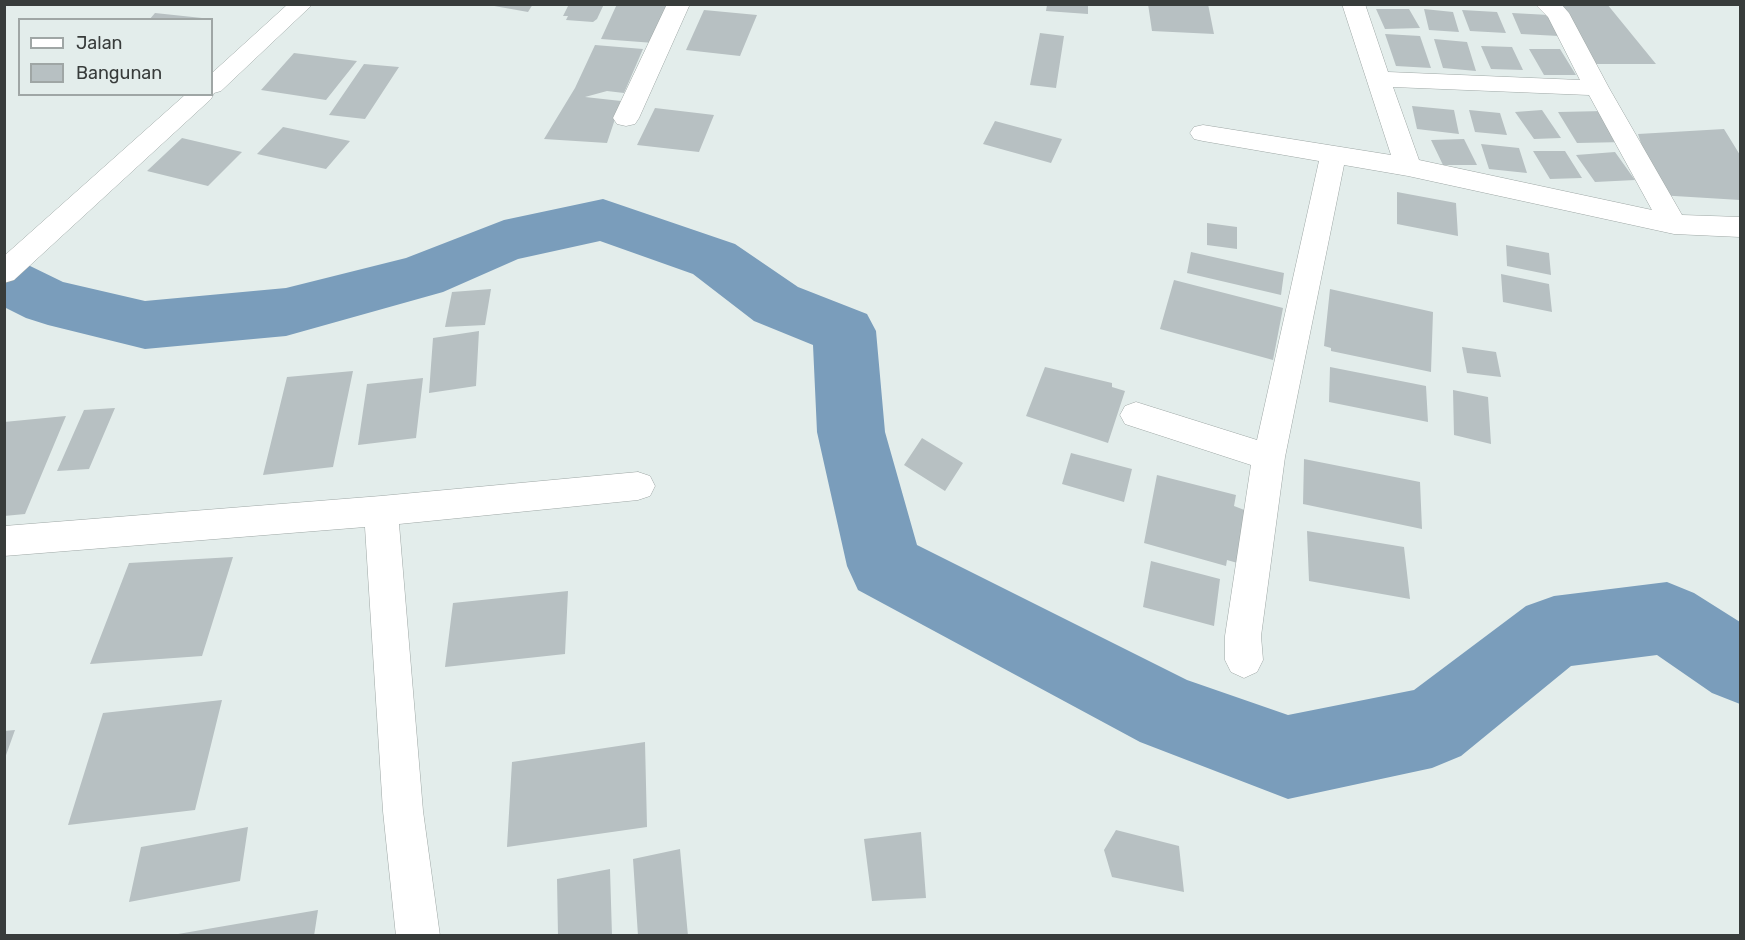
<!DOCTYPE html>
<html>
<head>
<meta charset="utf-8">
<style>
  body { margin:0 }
  #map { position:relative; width:1745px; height:940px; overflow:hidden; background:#e3edeb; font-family:Rubik,sans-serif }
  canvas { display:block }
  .frame { position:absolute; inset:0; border:6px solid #383c3b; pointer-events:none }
  .legend { position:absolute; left:18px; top:18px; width:195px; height:78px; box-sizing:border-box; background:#e3edeb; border:2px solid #9fa6a5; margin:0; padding:8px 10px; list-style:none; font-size:18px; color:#383c3b }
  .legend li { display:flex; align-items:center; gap:12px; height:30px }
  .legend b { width:30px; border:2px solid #9fa6a5 }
</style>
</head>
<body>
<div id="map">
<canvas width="1745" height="940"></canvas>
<div class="frame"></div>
<ul class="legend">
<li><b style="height:8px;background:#fff"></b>Jalan</li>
<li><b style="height:16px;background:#b7c0c2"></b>Bangunan</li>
</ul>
</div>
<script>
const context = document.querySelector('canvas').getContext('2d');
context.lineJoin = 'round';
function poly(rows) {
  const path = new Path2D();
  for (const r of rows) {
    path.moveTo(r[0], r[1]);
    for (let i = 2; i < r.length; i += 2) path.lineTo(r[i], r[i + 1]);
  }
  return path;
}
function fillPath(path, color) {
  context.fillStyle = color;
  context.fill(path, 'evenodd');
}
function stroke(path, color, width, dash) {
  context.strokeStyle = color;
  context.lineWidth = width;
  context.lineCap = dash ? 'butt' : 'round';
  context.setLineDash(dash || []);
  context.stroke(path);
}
fillPath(poly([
  [603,199,735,244,798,287,867,314,876,331,885,432,917,545,1187,680,1288,715,1414,690,1526,606,1554,596,1667,582,1694,593,1740,622,1740,704,1712,693,1657,655,1571,666,1461,756,1432,768,1288,799,1140,742,858,590,847,566,817,432,813,345,754,321,693,274,600,241,518,259,443,292,286,336,145,349,48,325,26,318,4,307,4,258,26,264,63,282,145,301,286,288,406,258,504,220,603,199]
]), '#7a9dbb');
fillPath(poly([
  [483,4,533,4,528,12],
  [569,4,604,4,597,19,593,22,566,20,568,16,563,16],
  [617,4,670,4,654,43,601,39],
  [1148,4,1208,4,1214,34,1152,31],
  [1562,4,1607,4,1656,64,1595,64],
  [1047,5,1088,5,1088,14,1046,11],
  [1376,9,1409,9,1420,28,1385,29],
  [1424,9,1453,12,1459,32,1429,30],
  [704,10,757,15,740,56,686,50],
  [1462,10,1497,12,1506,33,1470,31],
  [155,13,202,18,202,20,149,20],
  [1512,13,1549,15,1559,36,1521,34],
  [1040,33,1064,36,1056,88,1030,85],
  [1385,34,1420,36,1431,68,1396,66],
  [1434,39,1467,42,1476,71,1443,68],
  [595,45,643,49,624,93,607,91,585,97,621,101,607,143,544,139,575,88],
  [1481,46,1512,47,1523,70,1491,69],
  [1529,49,1560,49,1576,75,1544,75],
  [294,53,357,61,326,100,261,90],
  [364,64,399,67,365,119,329,115],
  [1412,106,1454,110,1459,134,1417,129],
  [655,108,714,115,699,152,637,145],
  [1469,110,1500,113,1507,135,1475,132],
  [1542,110,1561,138,1534,139,1515,112],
  [1604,111,1625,142,1577,143,1558,112],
  [995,121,1062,139,1051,163,983,144],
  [283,127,350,141,326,169,257,154],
  [1724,129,1740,155,1740,200,1658,195,1638,134],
  [182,138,242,152,208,186,147,171],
  [1464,139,1477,165,1443,165,1431,140],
  [1481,144,1519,148,1527,173,1489,169],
  [1533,151,1565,151,1582,178,1550,179],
  [1615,152,1635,180,1595,182,1576,155],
  [1397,192,1456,203,1458,236,1397,224],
  [1207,223,1237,227,1237,249,1207,245],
  [1506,245,1549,253,1551,275,1507,266],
  [1191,252,1284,273,1281,295,1187,273],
  [1501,274,1549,284,1552,312,1503,302],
  [1174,280,1283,308,1273,360,1160,329],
  [491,289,485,325,445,327,452,292],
  [1330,289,1433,312,1431,372,1331,351,1331,348,1324,346],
  [479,331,476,386,429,393,433,338],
  [1462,347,1496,352,1501,377,1467,373],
  [1045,367,1112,383,1112,387,1125,391,1108,443,1026,416],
  [1330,367,1426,386,1428,422,1329,402],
  [353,371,333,467,263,475,287,377],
  [423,378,416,438,358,445,367,384],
  [1453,390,1488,397,1491,444,1454,435],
  [115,408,89,469,57,471,84,410],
  [66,416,25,514,4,516,4,422],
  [922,438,963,463,945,491,904,465],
  [1071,453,1132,469,1124,502,1062,484],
  [1304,459,1420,482,1422,529,1303,504],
  [1157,475,1236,495,1234,506,1247,511,1241,564,1227,560,1226,566,1144,543],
  [1307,531,1404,547,1410,599,1309,581],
  [233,557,202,656,90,664,129,563],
  [1151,561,1220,579,1214,626,1143,607],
  [568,591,565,654,445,667,453,603],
  [222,700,195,810,68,825,103,713],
  [15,730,5,758,4,758,4,731],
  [645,742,647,827,507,847,512,762],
  [248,827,240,881,129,902,141,847],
  [1116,830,1179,846,1184,892,1112,877,1104,850],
  [921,832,926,898,872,901,864,839],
  [680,849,688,936,638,936,633,859],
  [610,869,612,936,558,936,557,879],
  [318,910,314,936,178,936,178,934]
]), '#b7c0c2');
const minor = poly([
  [288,4,313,4,221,91,214,93,211,99,14,280,4,283,4,256,186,94,212,94,212,73,288,4],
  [667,4,690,4,639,118,635,124,626,126,617,124,613,118,667,4],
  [1342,4,1365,4,1388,72,1580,80,1548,17,1535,4,1561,4,1569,13,1609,88,1682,215,1740,217,1740,237,1674,234,1408,176,1344,165,1285,457,1261,636,1263,660,1257,672,1244,678,1231,672,1225,660,1225,636,1251,465,1125,424,1120,415,1125,406,1136,402,1257,440,1319,161,1203,141,1194,139,1190,133,1194,127,1203,125,1391,155,1342,4],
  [1393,87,1589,95,1652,210,1419,160,1393,87],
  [638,472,650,476,655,486,650,496,638,500,399,524,423,811,440,936,396,936,383,811,365,527,4,556,4,526,381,496,638,472]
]);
stroke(minor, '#9ea7a5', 1);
fillPath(minor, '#fff');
</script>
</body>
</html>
